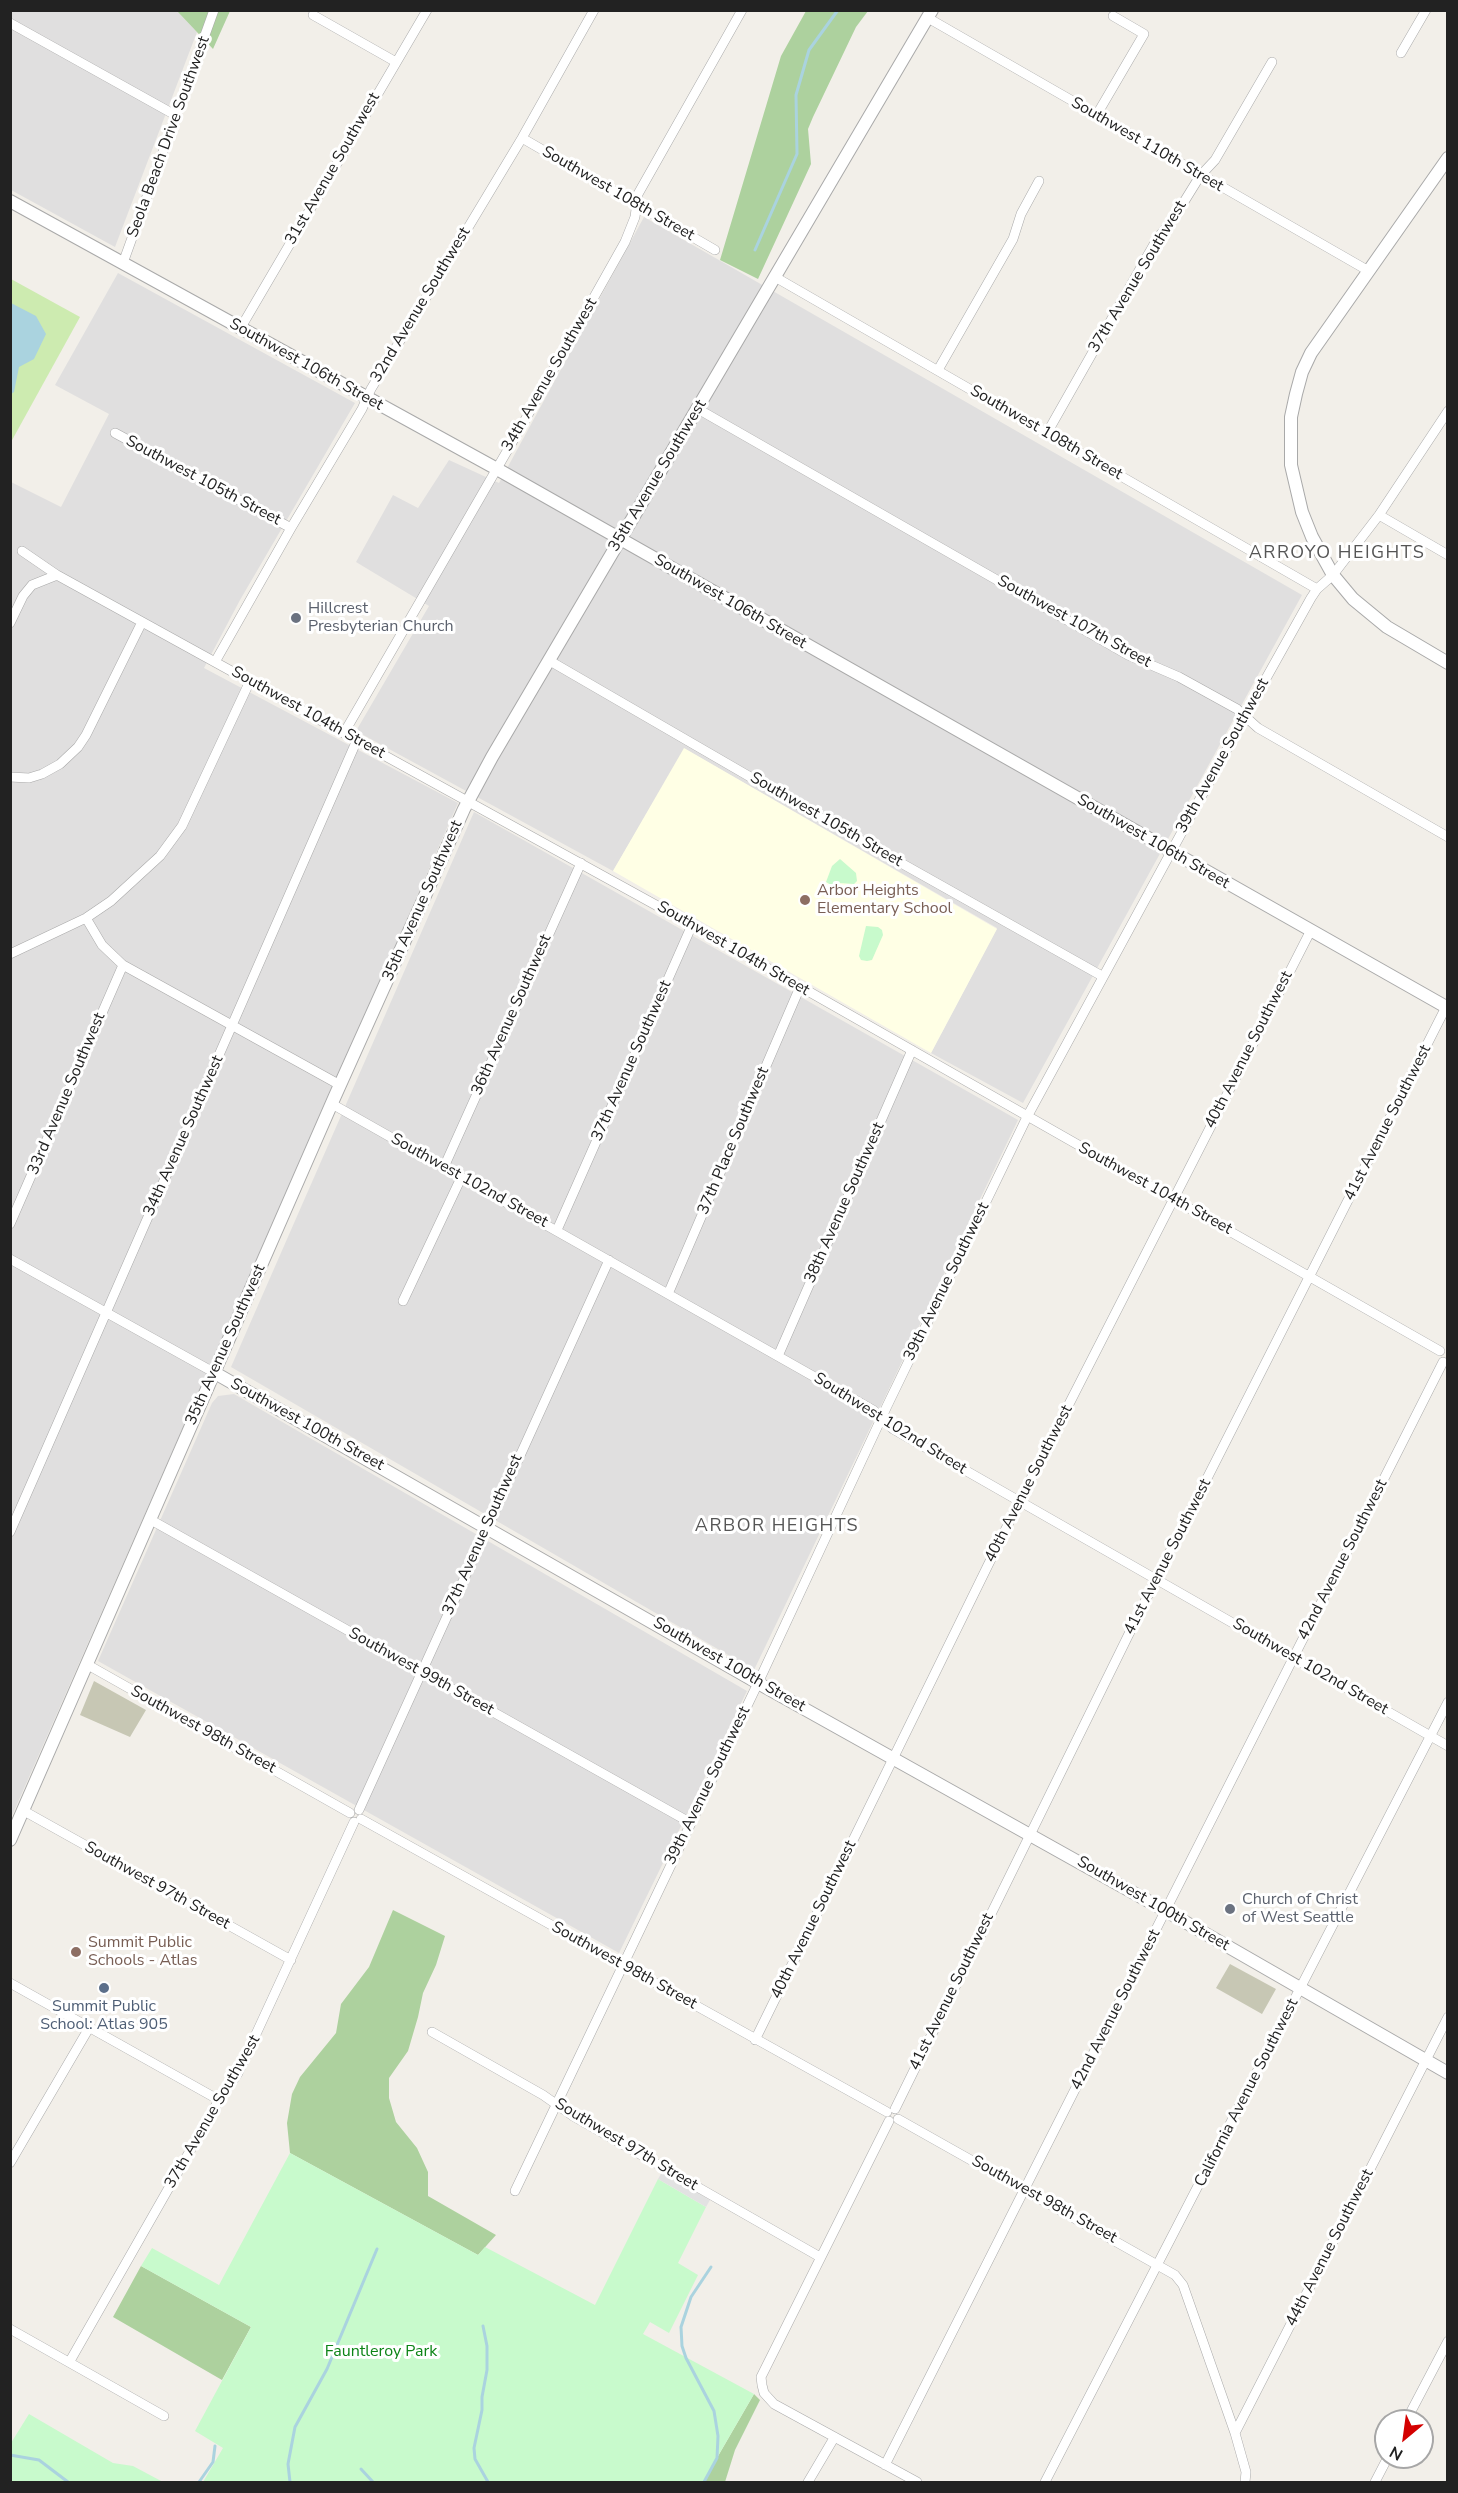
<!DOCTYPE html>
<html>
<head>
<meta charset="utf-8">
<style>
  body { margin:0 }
  #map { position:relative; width:1458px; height:2493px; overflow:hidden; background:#f2efe9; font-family:"Nunito Sans",sans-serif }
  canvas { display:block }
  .frame { position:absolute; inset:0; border:12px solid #222; pointer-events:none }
  .north { position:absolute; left:1374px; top:2409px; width:60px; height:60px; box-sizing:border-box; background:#fff; border:2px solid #a7a7a7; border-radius:50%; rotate:209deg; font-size:16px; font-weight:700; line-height:24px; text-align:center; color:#222 }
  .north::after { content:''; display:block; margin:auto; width:21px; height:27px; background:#d40000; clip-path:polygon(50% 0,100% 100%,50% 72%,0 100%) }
</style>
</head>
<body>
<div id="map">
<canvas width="1458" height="2493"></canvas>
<div class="frame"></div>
<div class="north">N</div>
</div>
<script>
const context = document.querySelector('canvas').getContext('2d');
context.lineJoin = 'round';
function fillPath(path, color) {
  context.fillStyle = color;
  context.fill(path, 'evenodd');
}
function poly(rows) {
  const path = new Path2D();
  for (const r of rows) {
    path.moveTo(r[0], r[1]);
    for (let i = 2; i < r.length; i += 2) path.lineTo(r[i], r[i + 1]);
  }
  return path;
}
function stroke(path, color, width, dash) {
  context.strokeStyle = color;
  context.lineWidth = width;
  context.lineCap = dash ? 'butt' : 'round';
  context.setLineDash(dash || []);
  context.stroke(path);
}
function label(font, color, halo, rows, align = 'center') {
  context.font = font + ' "Nunito Sans",sans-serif';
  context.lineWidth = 6;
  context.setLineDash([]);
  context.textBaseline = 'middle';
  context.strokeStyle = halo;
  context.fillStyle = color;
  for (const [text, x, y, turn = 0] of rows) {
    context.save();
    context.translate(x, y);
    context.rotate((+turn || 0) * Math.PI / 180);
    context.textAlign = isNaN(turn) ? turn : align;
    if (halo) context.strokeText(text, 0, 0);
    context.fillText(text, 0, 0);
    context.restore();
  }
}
fillPath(poly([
  [11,11,177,11,197,32,115,247,11,190],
  [644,217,1302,595,1023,1103,931,1053,997,928,685,749,613,871,356,731,429,606,356,562,393,495,418,508,449,460,499,483],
  [118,273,355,403,240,600,204,668,458,803,11,1818,11,482,61,507,109,414,55,385],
  [474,812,1018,1120,754,1670,231,1367],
  [234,1394,747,1691,619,1953,98,1661,212,1403,218,1396]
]), '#e0dfdf');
fillPath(poly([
  [684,748,997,929,931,1053,613,871]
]), '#ffffe5');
fillPath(poly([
  [94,1681,146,1710,130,1737,80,1715],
  [1230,1964,1276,1989,1262,2014,1216,1988]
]), '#c7c7b4');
fillPath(poly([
  [11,279,80,317,11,442]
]), '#cdebb0');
fillPath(poly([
  [177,11,230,11,213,49],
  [806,11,868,11,856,27,813,117,808,129,811,164,758,279,720,260,781,56],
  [393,1910,445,1936,436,1965,423,1993,418,2017,408,2051,389,2078,389,2098,396,2122,417,2148,428,2172,428,2196,496,2235,478,2255,290,2153,287,2123,292,2094,300,2077,336,2033,341,2004,369,1967],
  [141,2266,251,2327,222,2380,113,2317],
  [754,2394,760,2400,735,2450,725,2482,703,2482]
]), '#add19e');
fillPath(poly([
  [840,859,856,873,857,881,854,884,839,883,831,885,826,882,832,866],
  [866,926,878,927,882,930,883,935,872,960,867,961,861,960,859,956],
  [290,2153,478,2255,485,2247,595,2305,658,2179,706,2207,678,2263,698,2275,669,2333,650,2322,643,2334,754,2394,703,2482,203,2482,223,2448,195,2431,251,2327,141,2266,152,2248,219,2285],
  [29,2414,113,2463,133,2466,163,2482,11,2482,11,2443]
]), '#c8facc');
fillPath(poly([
  [662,2172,710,2200,706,2207,658,2179]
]), '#e2e2e2');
fillPath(poly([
  [11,303,36,316,46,334,34,359,19,367,14,392,11,394]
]), '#aad3df');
stroke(poly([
  [755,250,797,154,796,95,809,50,838,10],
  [483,2326,487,2346,487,2370,482,2397,482,2410,474,2448,475,2459,488,2482],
  [10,2455,39,2460,68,2482],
  [361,2469,373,2482],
  [199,2482,213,2462,215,2446],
  [290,2482,288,2464,295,2427,327,2369,377,2249],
  [704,2482,717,2458,718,2436,714,2411,686,2358,682,2346,681,2327,691,2297,711,2267]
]), '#aad3df', 3);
const minor = poly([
  [313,15,396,62],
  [928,18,1367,270],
  [10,23,177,116],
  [1401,53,1426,10],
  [1096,116,1144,34,1113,16],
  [522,138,715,250],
  [123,263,214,10],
  [775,277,1317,589],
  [240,329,427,10],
  [938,370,1013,239,1021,214,1039,181],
  [698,409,1128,655,1179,677,1237,709,1258,728,1448,837],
  [115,433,291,528],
  [1047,433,1157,239,1174,218,1200,176,1215,160,1272,62],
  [1379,515,1448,555],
  [22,551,57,575,692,925,1440,1351],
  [10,623,23,596,32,585,57,575],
  [550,661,821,818,1102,976],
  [215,662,291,528,362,409,371,389,522,138,594,10],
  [344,733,525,420,625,242,635,217,638,194,742,10],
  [10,777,29,778,42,774,60,764,78,747,86,735,142,622],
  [86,918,102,945,123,965,340,1085],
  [10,954,86,918,111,901,160,856,182,826,250,681],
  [332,1104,873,1410,893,1429,1448,1746],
  [444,1167,581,863],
  [10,1224,123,965],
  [557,1230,692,925],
  [10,1259,215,1373],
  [668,1294,800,987],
  [403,1301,461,1178],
  [778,1356,912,1050],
  [151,1520,691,1823],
  [10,1532,357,740],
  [88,1665,350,1813],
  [359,1810,609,1260],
  [24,1811,291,1960],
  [361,1819,887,2112],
  [10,1983,219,2100],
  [432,2032,543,2095,573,2116,820,2257],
  [755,2040,1019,1502,1310,932],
  [895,2109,1156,1579,1446,1007],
  [898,2119,1175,2275,1183,2285,1235,2433],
  [889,2121,761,2377,762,2385,764,2393,774,2404,917,2482],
  [10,2163,89,2028],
  [515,2191,758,1683,887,1406,1027,1117,1245,716,1311,598,1317,589,1333,575,1379,515,1448,411],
  [10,2329,164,2416],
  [70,2361,219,2100,238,2073,354,1822],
  [1406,2421,1448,2341],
  [885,2465,1443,1362],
  [808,2482,834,2438],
  [1045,2482,1448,1702],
  [1245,2482,1246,2472,1235,2433,1448,2017],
  [1375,2482,1388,2457]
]);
const tertiary = poly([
  [1448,158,1311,353,1302,372,1296,394,1291,417,1291,465,1302,512,1312,537,1333,575,1353,599,1387,627,1448,663],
  [10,201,497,469,1448,1008],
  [215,1373,758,1683,1166,1911,1448,2073],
  [10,1840,335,1096,464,809,492,757,932,10]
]);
stroke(minor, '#a9a9a9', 10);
stroke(tertiary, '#a9a9a9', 14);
stroke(minor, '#fff', 9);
stroke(tertiary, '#fff', 12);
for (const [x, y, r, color] of [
  [296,618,6,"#6b7280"],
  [805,900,6,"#8d6e63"],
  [1230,1909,6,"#6b7280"],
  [76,1952,6,"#8d6e63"],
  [104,1988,6,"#5c6f8a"]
]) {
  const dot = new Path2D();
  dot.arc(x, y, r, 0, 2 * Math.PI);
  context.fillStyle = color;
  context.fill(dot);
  stroke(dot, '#fff', 2);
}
label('16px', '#222', '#fff', [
  ["Seola Beach Drive Southwest",169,137,-70],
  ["Southwest 110th Street",1147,145,30],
  ["31st Avenue Southwest",333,169,-60],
  ["Southwest 108th Street",618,194,30],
  ["37th Avenue Southwest",1138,277,-59],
  ["32nd Avenue Southwest",421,305,-59],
  ["Southwest 106th Street",306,365,29],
  ["34th Avenue Southwest",550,375,-60],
  ["Southwest 108th Street",1046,433,30],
  ["35th Avenue Southwest",658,476,-59],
  ["Southwest 105th Street",203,481,28],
  ["Southwest 106th Street",730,602,30],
  ["Southwest 107th Street",1074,622,29],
  ["Southwest 104th Street",308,713,29],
  ["39th Avenue Southwest",1223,756,-61],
  ["Southwest 105th Street",826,820,30],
  ["Southwest 106th Street",1153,842,30],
  ["35th Avenue Southwest",423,901,-66],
  ["Southwest 104th Street",733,949,30],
  ["36th Avenue Southwest",512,1015,-66],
  ["40th Avenue Southwest",1249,1050,-63],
  ["37th Avenue Southwest",632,1061,-66],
  ["33rd Avenue Southwest",67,1094,-67],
  ["41st Avenue Southwest",1388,1123,-63],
  ["34th Avenue Southwest",184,1136,-66],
  ["37th Place Southwest",734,1141,-67],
  ["Southwest 102nd Street",469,1181,29],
  ["Southwest 104th Street",1155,1189,29],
  ["38th Avenue Southwest",845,1203,-66],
  ["39th Avenue Southwest",947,1282,-64],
  ["35th Avenue Southwest",226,1345,-66],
  ["Southwest 102nd Street",890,1424,32],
  ["Southwest 100th Street",307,1425,29],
  ["40th Avenue Southwest",1029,1484,-63],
  ["37th Avenue Southwest",483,1535,-66],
  ["41st Avenue Southwest",1168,1557,-63],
  ["42nd Avenue Southwest",1343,1560,-63],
  ["Southwest 100th Street",729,1665,30],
  ["Southwest 102nd Street",1310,1667,30],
  ["Southwest 99th Street",421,1672,29],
  ["Southwest 98th Street",203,1730,29],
  ["39th Avenue Southwest",708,1786,-64],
  ["Southwest 97th Street",157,1886,29],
  ["Southwest 100th Street",1153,1904,30],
  ["40th Avenue Southwest",814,1920,-64],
  ["Southwest 98th Street",624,1966,29],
  ["41st Avenue Southwest",952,1992,-64],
  ["42nd Avenue Southwest",1116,2010,-63],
  ["California Avenue Southwest",1247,2093,-63],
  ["37th Avenue Southwest",213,2112,-60],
  ["Southwest 97th Street",626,2145,31],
  ["Southwest 98th Street",1044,2200,29],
  ["44th Avenue Southwest",1330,2248,-63]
]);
label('16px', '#5b616d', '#fff', [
  ["Hillcrest",308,609],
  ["Presbyterian Church",308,627],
  ["Church of Christ",1242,1900],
  ["of West Seattle",1242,1918]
], 'left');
label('16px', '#785e54', '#fff', [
  ["Arbor Heights",817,891],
  ["Elementary School",817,909],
  ["Summit Public",88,1943],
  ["Schools - Atlas",88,1961]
], 'left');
label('16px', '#4e5e75', '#fff', [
  ["Summit Public",104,2007],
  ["School: Atlas 905",104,2025]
]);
label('16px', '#0c8416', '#fff', [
  ["Fauntleroy Park",381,2352]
]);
context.letterSpacing = '1.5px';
label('18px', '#555', '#fff', [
  ["ARROYO HEIGHTS",1337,554],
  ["ARBOR HEIGHTS",777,1527]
]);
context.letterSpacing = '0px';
</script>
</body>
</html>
